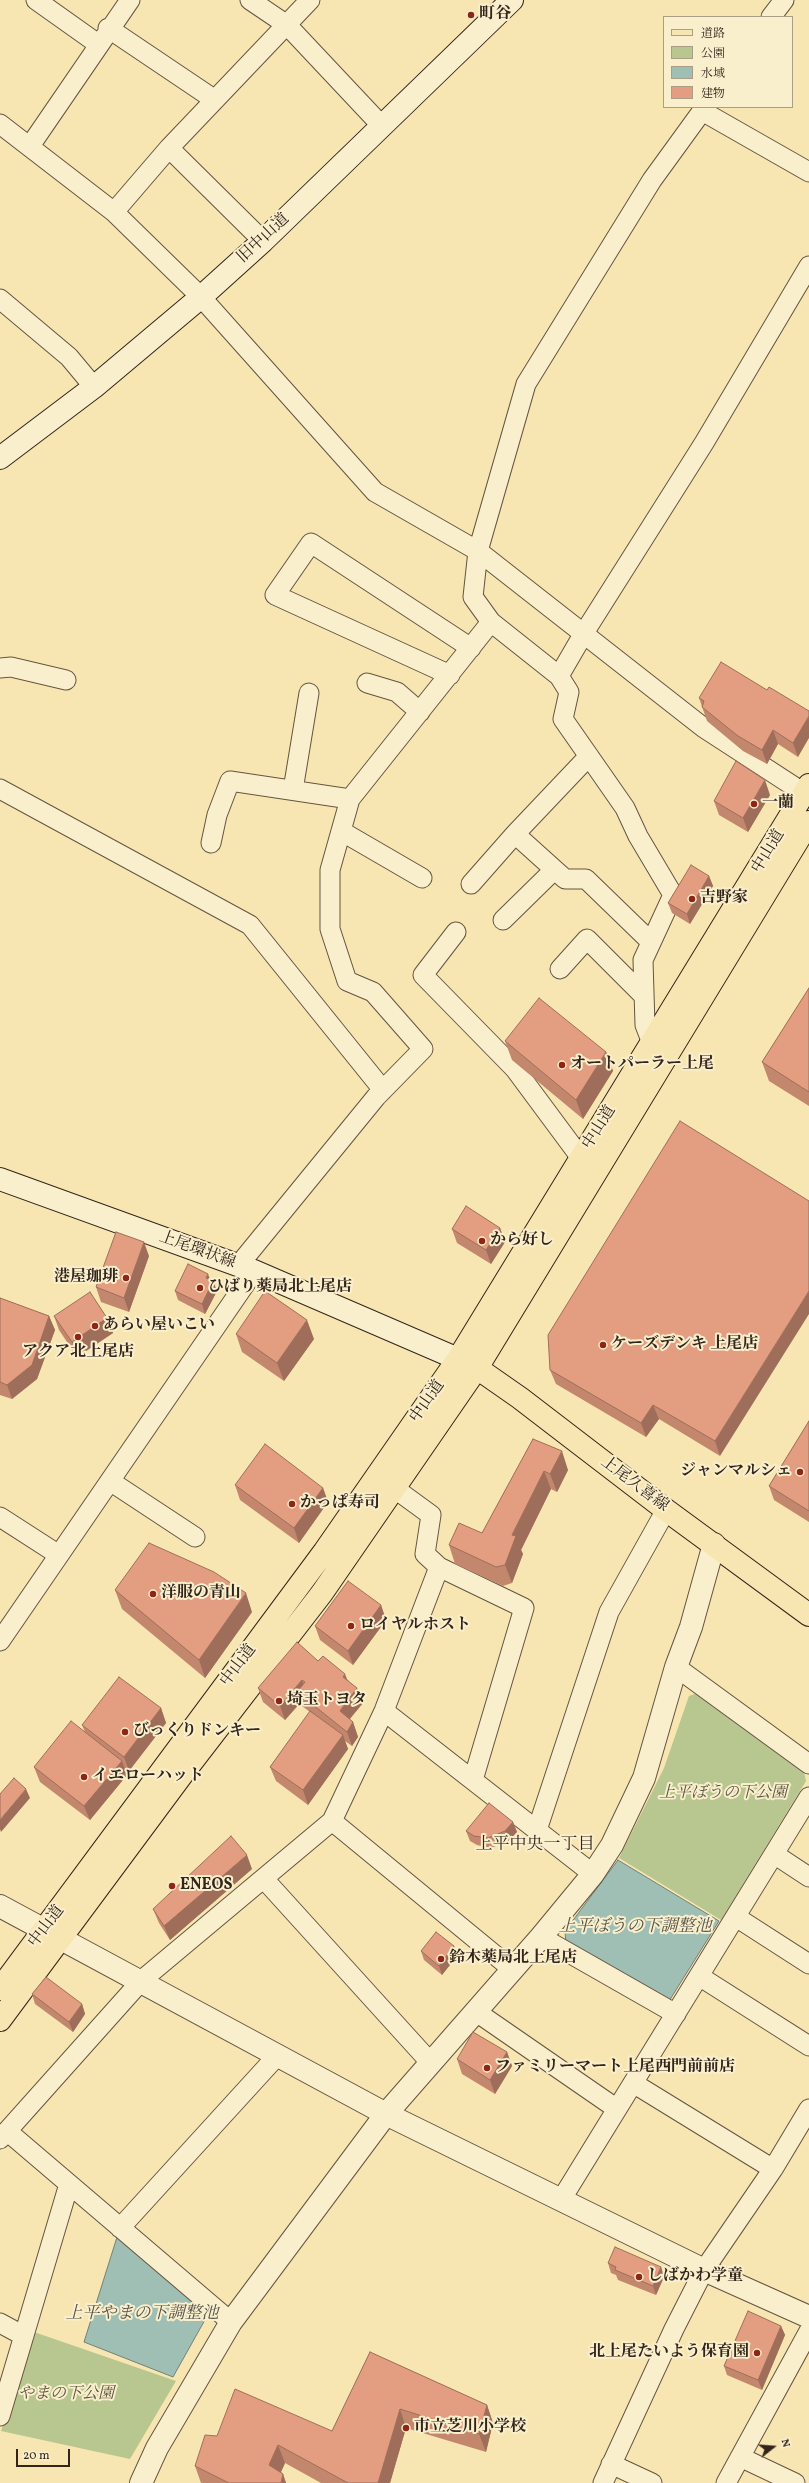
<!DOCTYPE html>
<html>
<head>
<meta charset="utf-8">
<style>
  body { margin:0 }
  #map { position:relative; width:809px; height:2483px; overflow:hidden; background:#f8e6b2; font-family:Vollkorn,"Noto Serif JP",serif }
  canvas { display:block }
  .legend { position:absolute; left:663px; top:16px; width:130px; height:92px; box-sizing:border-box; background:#faefcd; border:1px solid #aa9e86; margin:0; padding:5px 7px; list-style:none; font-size:12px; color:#32241b }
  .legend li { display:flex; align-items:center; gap:8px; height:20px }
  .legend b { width:20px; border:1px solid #aa9e86 }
  .north { position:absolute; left:753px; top:2427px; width:40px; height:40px; -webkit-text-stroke:3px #faefcd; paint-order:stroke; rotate:73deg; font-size:11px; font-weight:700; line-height:16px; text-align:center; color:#32241b }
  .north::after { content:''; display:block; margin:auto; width:14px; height:18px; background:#32241b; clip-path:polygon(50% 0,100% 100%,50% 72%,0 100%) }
  .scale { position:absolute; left:16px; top:2449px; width:54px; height:18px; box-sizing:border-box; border:2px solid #32241b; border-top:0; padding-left:5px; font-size:12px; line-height:14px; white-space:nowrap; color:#32241b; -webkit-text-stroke:3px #faefcd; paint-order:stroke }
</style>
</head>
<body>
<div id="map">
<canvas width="809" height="2483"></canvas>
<ul class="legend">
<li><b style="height:5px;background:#f8e6b2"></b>道路</li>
<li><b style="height:11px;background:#b8c690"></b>公園</li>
<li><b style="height:11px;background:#9fbeb4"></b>水域</li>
<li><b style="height:11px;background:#e39d80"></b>建物</li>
</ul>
<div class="north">N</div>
<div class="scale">20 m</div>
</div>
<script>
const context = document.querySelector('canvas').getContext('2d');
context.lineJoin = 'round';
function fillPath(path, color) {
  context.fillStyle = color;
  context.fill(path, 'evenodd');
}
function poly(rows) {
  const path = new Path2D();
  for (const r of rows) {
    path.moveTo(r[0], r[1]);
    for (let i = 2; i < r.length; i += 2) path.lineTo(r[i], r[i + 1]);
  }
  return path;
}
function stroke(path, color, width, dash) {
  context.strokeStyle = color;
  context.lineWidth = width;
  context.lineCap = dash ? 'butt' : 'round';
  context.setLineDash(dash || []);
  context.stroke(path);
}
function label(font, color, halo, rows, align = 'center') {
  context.font = font + ' Vollkorn,"Noto Serif JP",serif';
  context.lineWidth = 4;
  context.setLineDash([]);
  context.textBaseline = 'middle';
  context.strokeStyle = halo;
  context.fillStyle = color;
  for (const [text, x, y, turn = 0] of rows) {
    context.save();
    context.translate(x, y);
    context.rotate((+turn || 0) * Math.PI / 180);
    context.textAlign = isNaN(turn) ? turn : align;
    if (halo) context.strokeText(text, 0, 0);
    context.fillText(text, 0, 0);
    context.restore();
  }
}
fillPath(poly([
  [697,1693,804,1772,806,1781,721,1920,619,1858,664,1768,689,1696],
  [34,2332,176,2381,130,2459,1,2431]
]), '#b8c690');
const water = poly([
  [618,1860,719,1921,666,2006,566,1945,565,1931,618,1860],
  [118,2234,204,2309,206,2318,173,2377,84,2342,118,2234]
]);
fillPath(water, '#9fbeb4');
stroke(water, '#738077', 1);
const minor = poly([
  [36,0,98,44],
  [250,0,287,25,381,125],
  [771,17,784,0],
  [108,28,215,100],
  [702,111,809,172],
  [0,124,114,212,201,297,375,492,478,551,704,728,804,793],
  [30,146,130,0],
  [169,148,263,241],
  [114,212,169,148,310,0],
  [0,299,69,357,94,387],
  [0,668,11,667,66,680],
  [450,675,275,595,311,543,471,648],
  [559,676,491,622,473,597,478,551,526,384,652,180,705,107],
  [367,683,397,692,420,712],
  [589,756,515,834,565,879,586,879,651,942],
  [0,789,250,925,383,1090],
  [293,790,309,693],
  [341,831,422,878],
  [211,843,217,815,230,781,350,799],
  [471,884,515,834],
  [503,920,554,870],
  [456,932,423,975,515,1069,581,1158],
  [560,969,587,939,644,996],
  [652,1043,645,1025,643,960,673,895,638,836,625,808,563,719,569,692,559,676,584,633,704,443,809,266],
  [238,1266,376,1097,423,1049,373,992,347,981,330,929,330,870,350,799,491,622],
  [110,1481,195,1537],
  [394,1488,431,1515,425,1554,439,1567,524,1608,473,1780],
  [0,1517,59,1555],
  [0,1641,254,1271],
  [676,1667,809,1764],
  [384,1711,593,1874],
  [332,1821,512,1969],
  [537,1830,609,1612,666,1510],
  [774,1854,809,1877],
  [264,1879,430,2062],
  [736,1917,809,1964],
  [541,1937,676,2014],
  [699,1976,809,2046],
  [475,2011,617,2109],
  [633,2083,773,2169],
  [7,2131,231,2322],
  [0,2139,142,1980,332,1821,384,1711,439,1567],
  [561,2200,809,1797],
  [120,2228,276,2057],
  [0,2323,24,2336],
  [0,2416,69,2184],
  [740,2457,795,2483],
  [611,2464,652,2483],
  [603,2483,674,2329,704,2270,773,2169,809,2109],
  [726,2483,809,2331]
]);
const tertiary = poly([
  [0,1906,386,2114,704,2270,809,2317],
  [141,2483,157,2448,231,2322,386,2114,541,1937,593,1874,612,1845,644,1778,676,1667,691,1627,714,1544]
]);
const secondary = poly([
  [0,458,94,387,201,297,263,241,512,0],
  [0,1179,254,1271,458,1359]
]);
const primary = poly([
  [461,1360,477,1368,520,1398,666,1510,809,1615]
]);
const trunk = poly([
  [0,1989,324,1552,458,1359,809,785],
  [0,2020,181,1776,322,1593,477,1368,809,822]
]);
stroke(minor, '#645441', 21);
stroke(tertiary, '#645441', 24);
stroke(secondary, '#32241b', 24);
stroke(primary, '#32241b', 24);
stroke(trunk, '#32241b', 24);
stroke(minor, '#faefcd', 19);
stroke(tertiary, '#faefcd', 22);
stroke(secondary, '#faefcd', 22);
stroke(primary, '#f8e6b2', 22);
stroke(trunk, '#f8e6b2', 22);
fillPath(poly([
  [767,690,809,711,798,757,778,744,767,764,743,751,707,721,699,698],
  [770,795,748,832,719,815,714,801],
  [709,876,713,886,690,924,672,913,668,903],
  [809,988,809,1106,769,1081,762,1062],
  [505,1041,606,1052,613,1071,583,1119,512,1060],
  [680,1121,720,1456,659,1419,646,1437,556,1384,550,1370],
  [500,1228,505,1242,491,1264,457,1243,452,1229],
  [149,1256,129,1312,101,1302,96,1287],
  [210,1280,213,1281,217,1291,205,1314,178,1300,175,1291],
  [0,1298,49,1316,55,1330,37,1379,12,1399,0,1395],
  [54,1316,107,1318,113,1333,77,1357,59,1330],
  [236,1334,314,1339,284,1381,242,1352],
  [809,1421,809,1522,774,1500,769,1486],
  [533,1439,568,1470,557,1492,551,1489,521,1550,523,1554,512,1583,503,1586,455,1564,449,1545,482,1533],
  [235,1485,323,1488,328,1502,299,1543,240,1500],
  [115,1590,252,1612,205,1678,122,1609],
  [381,1605,386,1620,353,1665,320,1640,315,1626],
  [318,1661,348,1680,363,1703,349,1719,353,1722,358,1737,352,1746,345,1741,348,1749,308,1805,276,1781,270,1767,310,1712,302,1706,301,1702,285,1720,263,1702,258,1688],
  [161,1708,166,1723,129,1771,125,1768,127,1775,90,1820,40,1782,34,1767,85,1732,82,1725],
  [513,1822,517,1832,508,1841,491,1848,477,1845,470,1841,466,1831],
  [252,1869,170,1940,159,1923,153,1909],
  [454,1946,457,1956,442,1975,424,1960,421,1951],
  [32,1994,82,2004,85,2014,73,2032,35,2004],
  [507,2052,512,2066,495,2094,462,2074,457,2059],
  [608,2263,661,2267,664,2277,656,2295,618,2280,616,2275,611,2273],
  [781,2326,785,2335,762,2390,727,2375,724,2366],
  [370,2352,487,2405,493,2423,486,2452,406,2428,390,2483,321,2483,285,2463,281,2472,283,2474,286,2483,201,2483,195,2466,217,2436,332,2431]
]), '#c3876e');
fillPath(poly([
  [809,716,809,738,798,757,793,743],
  [773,730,778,744,767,764,762,750],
  [765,780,770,795,748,832,743,818],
  [709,876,713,886,690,924,687,914],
  [606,1052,613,1071,583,1119,576,1100],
  [500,1228,505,1242,491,1264,486,1250],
  [144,1242,149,1256,129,1312,124,1298],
  [208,1274,212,1284,206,1278],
  [213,1281,217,1291,205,1314,202,1304],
  [809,1291,809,1314,720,1456,715,1441],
  [49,1316,55,1330,37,1379,12,1399,7,1385],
  [107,1318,113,1333,77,1357,72,1342],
  [307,1320,314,1339,284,1381,277,1363],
  [653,1405,659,1419,646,1437,641,1423],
  [562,1451,568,1470,557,1492,550,1474],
  [544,1471,551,1489,521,1550,523,1554,512,1583,505,1565,512,1535],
  [323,1488,328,1502,299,1543,294,1528],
  [246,1593,252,1612,205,1678,199,1660],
  [381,1605,386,1620,353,1665,348,1651],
  [345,1674,351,1689,343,1677],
  [302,1680,307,1694,297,1692,301,1702,285,1720,280,1706],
  [357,1688,363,1703,345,1725,340,1711],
  [161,1708,166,1723,129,1771,124,1757],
  [353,1722,358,1737,352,1746,347,1732],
  [343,1735,348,1749,308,1805,303,1790],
  [122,1761,127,1775,90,1820,84,1806],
  [26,1789,30,1798,1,1832,0,1829,0,1820],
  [513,1822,517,1832,508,1841,505,1831],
  [247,1855,252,1869,170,1940,164,1926],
  [454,1946,457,1956,442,1975,439,1966],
  [82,2004,85,2014,73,2032,69,2022],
  [507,2052,512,2066,495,2094,490,2080],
  [661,2267,664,2277,656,2295,653,2286],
  [781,2326,785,2335,762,2390,758,2380],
  [487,2405,493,2423,486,2452,479,2434],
  [400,2409,406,2428,390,2483,378,2483],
  [278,2445,285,2463,276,2483,269,2465],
  [283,2474,286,2483,281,2483]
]), '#9f6e5a');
const building = poly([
  [721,662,767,690,769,687,809,711,809,716,793,743,773,730,762,750,738,736,702,707,704,701,699,698,721,662],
  [736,761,765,780,743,818,714,801,736,761],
  [691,865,709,876,687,914,668,903,691,865],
  [809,988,809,1092,762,1062,809,988],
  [539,998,606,1052,576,1100,505,1041,539,998],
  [680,1121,809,1201,809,1291,715,1441,653,1405,641,1423,550,1370,548,1335,680,1121],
  [466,1206,500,1228,486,1250,452,1229,466,1206],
  [116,1232,144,1242,124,1298,96,1287,116,1232],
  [188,1264,208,1274,206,1278,213,1281,202,1304,175,1291,188,1264],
  [265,1291,307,1320,277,1363,236,1334,265,1291],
  [90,1292,107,1318,72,1342,54,1316,90,1292],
  [0,1298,49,1316,32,1365,7,1385,0,1382,0,1298],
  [809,1421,809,1511,769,1486,809,1421],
  [533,1439,562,1451,550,1474,544,1471,512,1535,516,1536,505,1565,496,1567,449,1545,459,1523,482,1533,533,1439],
  [265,1444,323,1488,294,1528,235,1485,265,1444],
  [149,1543,214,1572,246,1593,199,1660,115,1590,149,1543],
  [348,1581,381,1605,348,1651,315,1626,348,1581],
  [297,1642,318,1661,323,1656,345,1674,343,1677,357,1688,340,1711,353,1722,347,1732,297,1692,305,1682,302,1680,280,1706,258,1688,297,1642],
  [119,1677,161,1708,124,1757,82,1725,119,1677],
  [310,1711,343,1735,303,1790,270,1767,310,1711],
  [71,1721,122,1761,84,1806,34,1767,71,1721],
  [14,1778,26,1789,0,1820,0,1794,14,1778],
  [489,1803,513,1822,505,1831,488,1838,474,1836,466,1831,489,1803],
  [231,1836,247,1855,164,1926,153,1909,231,1836],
  [436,1932,454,1946,439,1966,421,1951,436,1932],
  [46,1977,82,2004,69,2022,32,1994,46,1977],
  [473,2032,507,2052,490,2080,457,2059,473,2032],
  [615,2247,661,2267,653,2286,615,2270,616,2267,608,2263,615,2247],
  [748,2311,781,2326,758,2380,724,2366,748,2311],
  [370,2352,487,2405,479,2434,400,2409,378,2483,348,2483,278,2445,269,2465,283,2474,281,2483,229,2483,195,2466,205,2435,217,2436,235,2389,332,2431,370,2352]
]);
fillPath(building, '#e39d80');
stroke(building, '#9f6e5a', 1);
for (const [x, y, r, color] of [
  [471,15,4,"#8f2418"],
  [754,804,4,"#8f2418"],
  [692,899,4,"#8f2418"],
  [562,1065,4,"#8f2418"],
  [482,1241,4,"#8f2418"],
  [126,1278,4,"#8f2418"],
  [200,1288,4,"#8f2418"],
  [95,1326,4,"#8f2418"],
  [78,1337,4,"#8f2418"],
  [603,1345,4,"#8f2418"],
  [800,1472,4,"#8f2418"],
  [292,1504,4,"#8f2418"],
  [153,1594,4,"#8f2418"],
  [351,1626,4,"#8f2418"],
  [279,1701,4,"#8f2418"],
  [125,1732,4,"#8f2418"],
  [84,1777,4,"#8f2418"],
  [172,1886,4,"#8f2418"],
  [441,1959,4,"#8f2418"],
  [487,2068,4,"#8f2418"],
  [639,2277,4,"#8f2418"],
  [757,2353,4,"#8f2418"],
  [406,2428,4,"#8f2418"]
]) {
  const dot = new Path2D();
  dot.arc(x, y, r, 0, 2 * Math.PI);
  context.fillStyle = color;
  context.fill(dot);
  stroke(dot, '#faefcd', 1.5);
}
label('bold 16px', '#32241b', '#faefcd', [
  ["町谷",479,15],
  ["一蘭",762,804],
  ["吉野家",700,899],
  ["オートパーラー上尾",570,1065],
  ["から好し",490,1241],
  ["港屋珈琲",118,1278,"right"],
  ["ひばり薬局北上尾店",208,1288],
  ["あらい屋いこい",103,1326],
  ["ケーズデンキ 上尾店",611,1345],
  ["アクア北上尾店",78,1353,"center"],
  ["ジャンマルシェ",792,1472,"right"],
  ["かっぱ寿司",300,1504],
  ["洋服の青山",161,1594],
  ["ロイヤルホスト",359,1626],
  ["埼玉トヨタ",287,1701],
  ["びっくりドンキー",133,1732],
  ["イエローハット",92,1777],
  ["ENEOS",180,1886],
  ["鈴木薬局北上尾店",449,1959],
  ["ファミリーマート上尾西門前前店",495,2068],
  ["しばかわ学童",647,2277],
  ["北上尾たいよう保育園",749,2353,"right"],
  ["市立芝川小学校",414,2428]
], 'left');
label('16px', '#32241b', '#faefcd', [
  ["旧中山道",264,239,-43],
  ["中山道",769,852,-59],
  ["中山道",600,1128,-58],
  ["上尾環状線",197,1251,20],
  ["中山道",428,1402,-55],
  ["上尾久喜線",634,1485,37],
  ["中山道",239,1666,-53],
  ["中山道",47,1927,-53]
]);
label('italic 16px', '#5a553e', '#faefcd', [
  ["上平ぼうの下公園",723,1794],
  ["やまの下公園",66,2395]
]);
label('17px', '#32241b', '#faefcd', [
  ["上平中央一丁目",535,1846]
]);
label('italic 17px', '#535249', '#faefcd', [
  ["上平ぼうの下調整池",635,1928],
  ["上平やまの下調整池",142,2315]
]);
</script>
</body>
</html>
